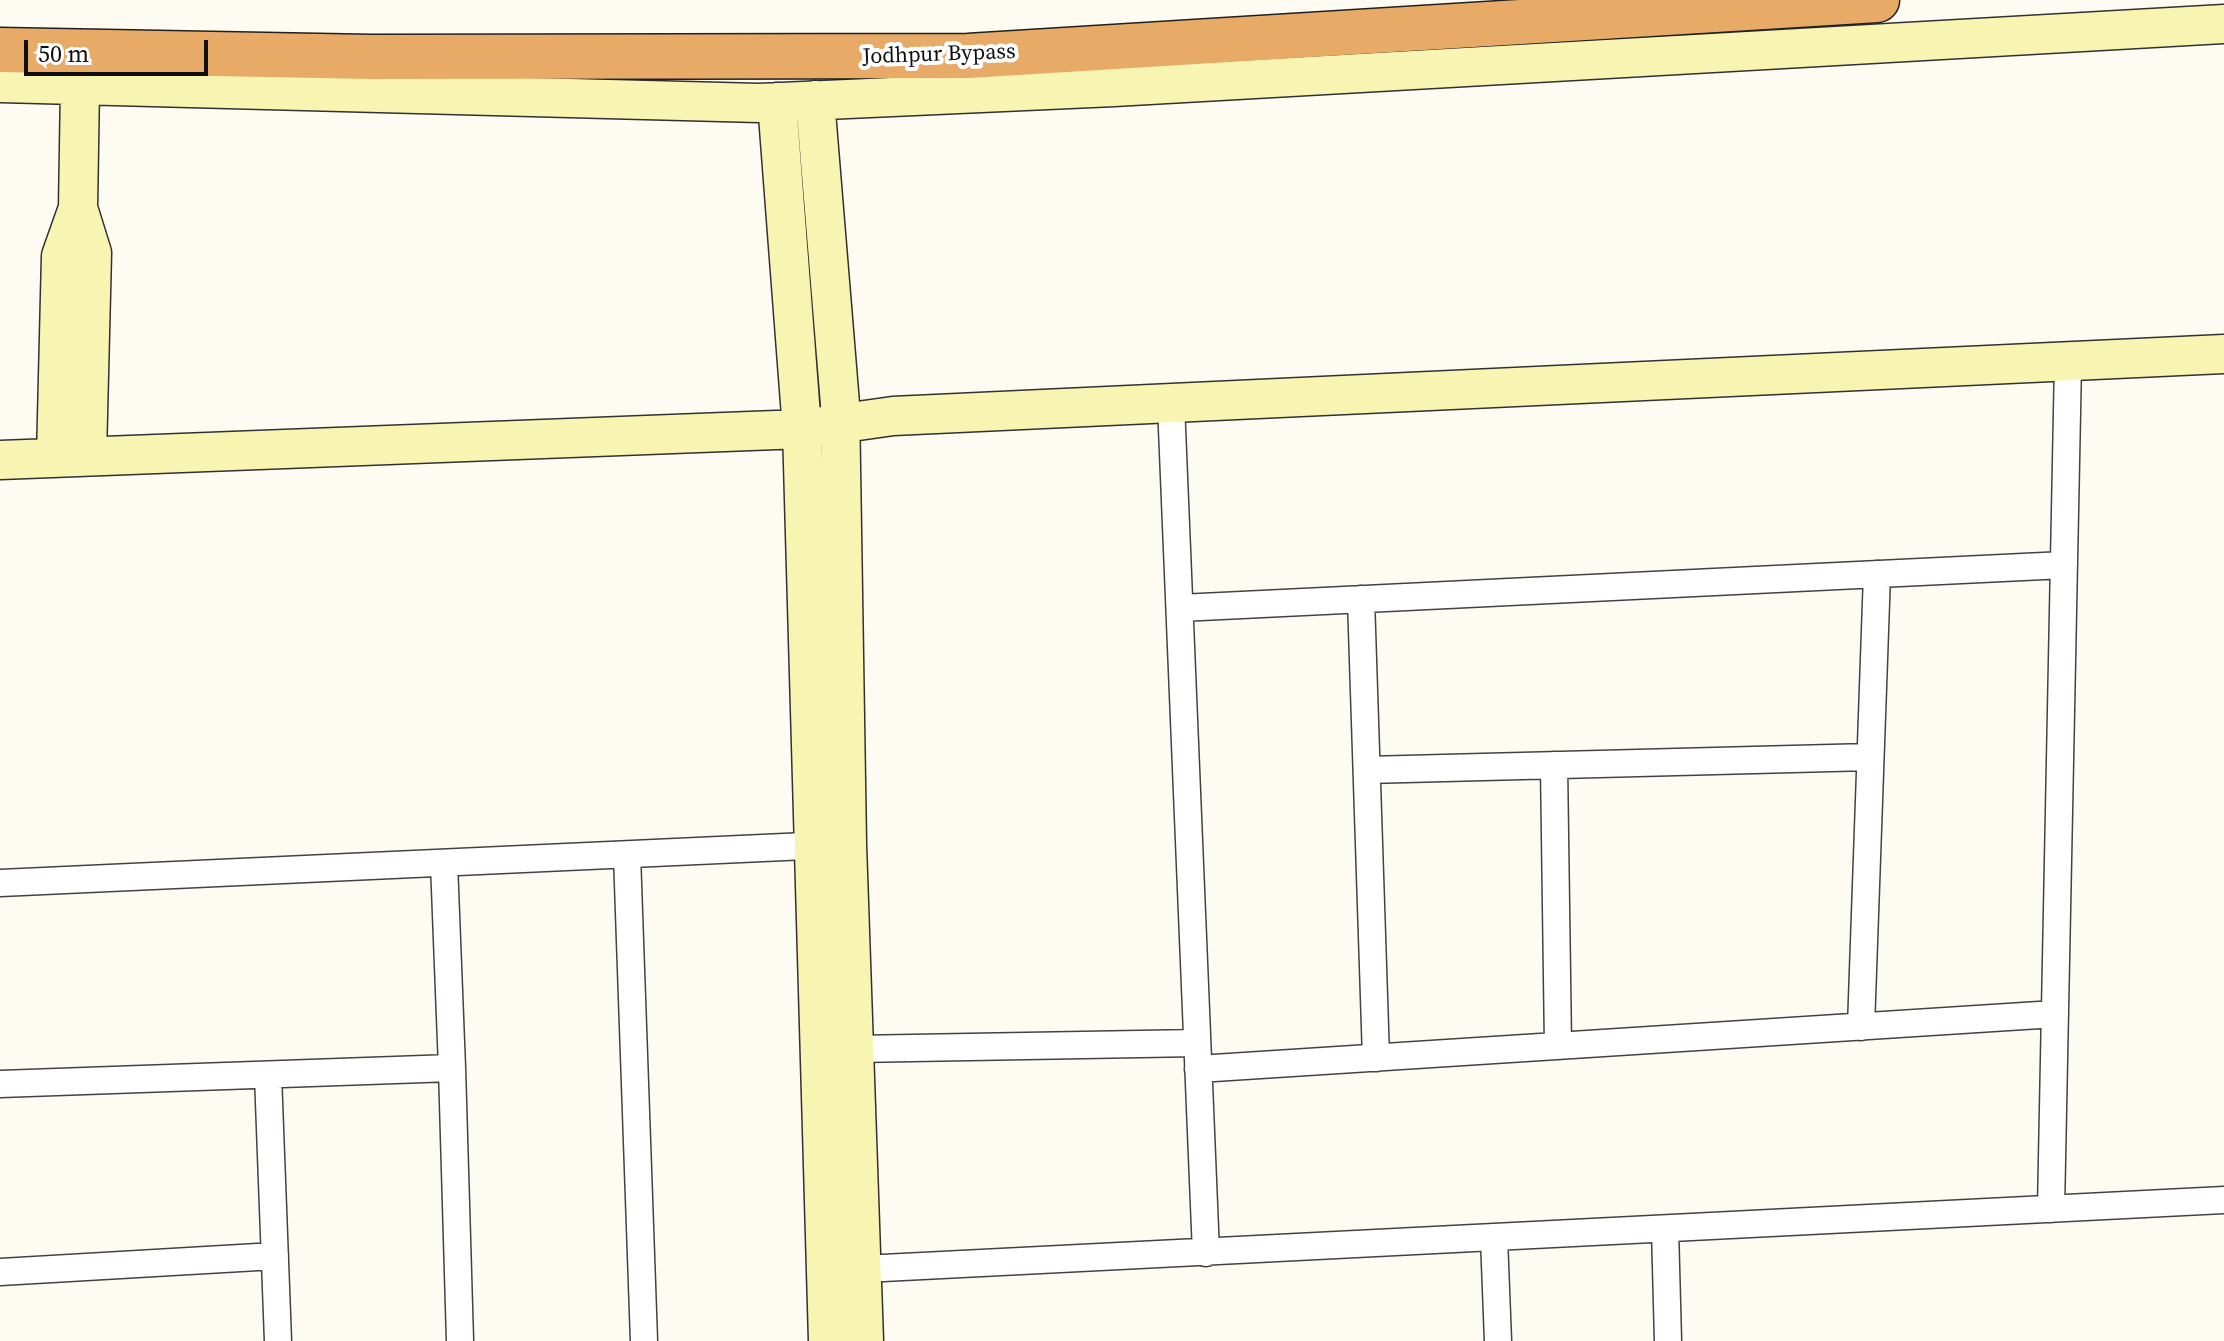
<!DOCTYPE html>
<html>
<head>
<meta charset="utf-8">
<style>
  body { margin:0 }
  #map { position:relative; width:2224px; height:1341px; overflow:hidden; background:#fefcf2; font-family:"Source Serif 4",serif }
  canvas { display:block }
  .scale { position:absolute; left:24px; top:40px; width:184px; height:36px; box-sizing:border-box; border:4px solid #0f0f0f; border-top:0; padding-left:10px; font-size:24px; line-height:28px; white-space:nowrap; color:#0f0f0f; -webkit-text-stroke:6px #fff; paint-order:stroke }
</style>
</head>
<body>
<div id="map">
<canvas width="2224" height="1341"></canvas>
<div class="scale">50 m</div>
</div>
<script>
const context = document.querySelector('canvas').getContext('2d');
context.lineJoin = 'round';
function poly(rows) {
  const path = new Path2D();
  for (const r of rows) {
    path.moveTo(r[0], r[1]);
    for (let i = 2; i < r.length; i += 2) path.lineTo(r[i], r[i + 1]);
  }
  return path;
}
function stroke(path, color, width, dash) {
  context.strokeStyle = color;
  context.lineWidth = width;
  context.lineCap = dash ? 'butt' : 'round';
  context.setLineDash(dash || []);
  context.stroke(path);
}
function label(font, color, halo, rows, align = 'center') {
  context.font = font + ' "Source Serif 4",serif';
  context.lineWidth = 8;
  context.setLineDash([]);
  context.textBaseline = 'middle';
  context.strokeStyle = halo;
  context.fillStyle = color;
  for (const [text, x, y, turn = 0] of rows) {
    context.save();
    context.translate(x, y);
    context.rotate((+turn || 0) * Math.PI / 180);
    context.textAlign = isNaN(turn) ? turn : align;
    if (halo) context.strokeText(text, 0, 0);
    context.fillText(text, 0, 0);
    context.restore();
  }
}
const street = poly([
  [1171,404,1206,1253],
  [1361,599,1376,1058],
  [1180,608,2064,565],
  [1554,765,1558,1046],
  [1367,770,1870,757],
  [627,855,644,1341],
  [0,883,828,845],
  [1861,1027,1877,574],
  [855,1049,1197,1043],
  [452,1068,460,1341],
  [1198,1069,2055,1014],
  [268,1075,278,1341],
  [0,1084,452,1068,444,863],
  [2051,1209,2068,362],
  [1665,1229,1668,1341],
  [1494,1238,1498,1341],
  [863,1269,2224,1200],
  [0,1272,275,1256]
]);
const secondary = poly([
  [0,83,759,103,1114,87,2224,24],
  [80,87,78,208,92,253,87,455],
  [815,100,840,404,847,844,864,1341],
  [777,102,802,429,828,1341],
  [56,457,61,256,78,208],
  [0,460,802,429,893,416,2224,354]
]);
const highway = poly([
  [0,50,371,57,968,56,1877,0]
]);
stroke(street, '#424242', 29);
stroke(secondary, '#313131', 41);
stroke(highway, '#202020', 47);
stroke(street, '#fff', 26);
stroke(secondary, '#f8f5b3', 38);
stroke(highway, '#e7ab67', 44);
label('22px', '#0f0f0f', '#fff', [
  ["Jodhpur Bypass",939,55,-2]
]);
</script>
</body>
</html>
